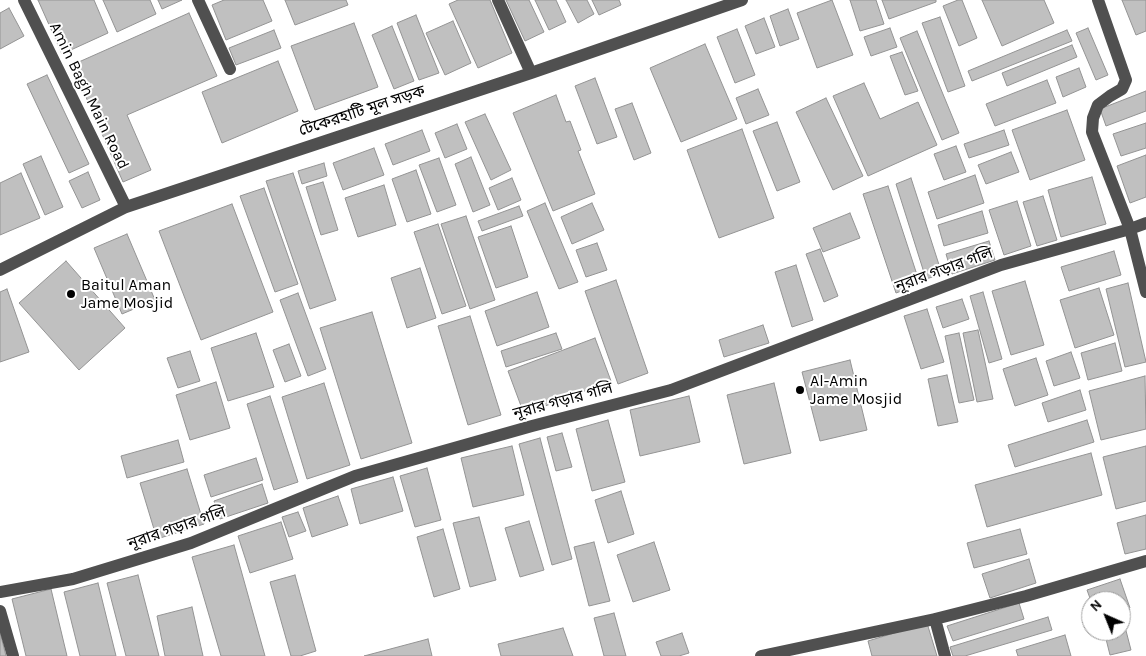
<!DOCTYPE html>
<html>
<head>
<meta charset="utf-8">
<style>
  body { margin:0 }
  #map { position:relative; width:1146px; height:656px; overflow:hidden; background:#fff; font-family:Karla,sans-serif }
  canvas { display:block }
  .north { position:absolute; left:1081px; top:591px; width:50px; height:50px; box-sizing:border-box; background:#fff; border:1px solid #999; border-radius:50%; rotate:316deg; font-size:14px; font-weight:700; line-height:20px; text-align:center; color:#000 }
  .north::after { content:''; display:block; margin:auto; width:18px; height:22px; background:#000; clip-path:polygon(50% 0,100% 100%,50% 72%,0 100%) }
</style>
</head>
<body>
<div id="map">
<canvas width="1146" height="656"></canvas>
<div class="north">N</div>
</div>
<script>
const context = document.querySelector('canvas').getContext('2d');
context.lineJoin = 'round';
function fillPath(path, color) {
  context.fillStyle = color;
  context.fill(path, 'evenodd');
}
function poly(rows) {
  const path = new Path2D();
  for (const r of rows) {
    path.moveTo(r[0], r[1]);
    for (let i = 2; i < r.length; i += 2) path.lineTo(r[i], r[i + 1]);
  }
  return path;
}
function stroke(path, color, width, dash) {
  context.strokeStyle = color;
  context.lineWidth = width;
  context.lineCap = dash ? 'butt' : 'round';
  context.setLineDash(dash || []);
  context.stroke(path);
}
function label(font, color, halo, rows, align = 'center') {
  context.font = font + ' Karla,"Noto Sans Bengali",sans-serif';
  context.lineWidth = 4;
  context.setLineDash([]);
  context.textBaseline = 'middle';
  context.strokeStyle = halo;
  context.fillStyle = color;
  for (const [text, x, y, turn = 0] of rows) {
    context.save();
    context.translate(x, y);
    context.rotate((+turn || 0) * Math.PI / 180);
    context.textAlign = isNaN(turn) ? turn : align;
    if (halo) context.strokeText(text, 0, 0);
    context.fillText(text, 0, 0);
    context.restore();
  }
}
const building = poly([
  [38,0,94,0,108,33,62,54,38,0],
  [103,0,150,0,156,14,117,32,103,0],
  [158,0,182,0,162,9,158,0],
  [224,0,263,0,272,21,226,40,212,5,224,0],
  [285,0,346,0,348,5,295,25,285,0],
  [458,0,490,0,512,53,478,68,449,4,458,0],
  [506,0,529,0,544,32,525,41,506,0],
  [535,0,556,0,566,22,549,30,535,0],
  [566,0,587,0,594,14,578,23,566,0],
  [592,0,619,0,621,5,599,15,592,0],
  [832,0,853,55,817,68,797,13,832,0],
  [850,0,876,0,884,24,860,31,850,0],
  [882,0,936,0,936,2,889,19,882,0],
  [958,0,962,0,977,38,959,46,943,6,958,0],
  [982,0,1044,0,1054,23,1002,46,982,0],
  [1122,0,1146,0,1146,31,1136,35,1122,0],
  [9,8,24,36,0,49,0,13,9,8],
  [788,9,799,39,780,46,770,16,788,9],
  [189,13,217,76,127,115,151,170,123,182,72,65,189,13],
  [416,15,439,73,419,80,397,23,416,15],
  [940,17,965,86,948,92,922,23,940,17],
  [764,18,775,47,756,54,745,26,764,18],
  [453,21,471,63,445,75,426,33,453,21],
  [354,23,378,87,315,110,291,46,354,23],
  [392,26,414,81,394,89,372,35,392,26],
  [890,28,897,47,871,56,864,37,890,28],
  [1088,28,1108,75,1096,80,1076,33,1088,28],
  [737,29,755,75,735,83,717,37,737,29],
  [274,30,281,48,236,65,229,48,274,30],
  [1067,30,1072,41,972,81,968,71,1067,30],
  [917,31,959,133,942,140,900,38,917,31],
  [705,44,737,119,681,142,650,68,705,44],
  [1072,45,1077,57,1007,86,1002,73,1072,45],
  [902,52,918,91,905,95,890,56,902,52],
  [278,61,298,111,222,143,202,92,278,61],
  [1079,68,1086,87,1063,97,1056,77,1079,68],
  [47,75,89,164,69,173,27,84,47,75],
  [595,78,617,137,597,144,575,86,595,78],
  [1047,80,1056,103,995,126,986,104,1047,80],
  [864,83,880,119,918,102,937,145,868,176,833,96,864,83],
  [758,89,769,115,746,124,736,98,758,89],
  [1146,91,1146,111,1106,126,1100,109,1146,91],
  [556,95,566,122,570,121,581,150,578,151,595,194,553,211,513,113,556,95],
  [826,98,863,176,833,190,796,112,826,98],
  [632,103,651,153,634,160,615,109,632,103],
  [1067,110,1085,160,1030,180,1012,130,1067,110],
  [485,114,511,170,491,180,465,122,485,114],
  [777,122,800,182,777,191,753,131,777,122],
  [1146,123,1146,148,1121,156,1113,134,1146,123],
  [457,124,467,149,445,158,435,133,457,124],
  [742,129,774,218,719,238,687,150,742,129],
  [422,130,430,151,393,165,385,144,422,130],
  [1004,130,1009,145,969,158,964,144,1004,130],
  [956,146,966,172,944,180,934,154,956,146],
  [374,148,384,175,343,190,333,163,374,148],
  [1011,152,1019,172,986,184,978,165,1011,152],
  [1146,155,1146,197,1130,203,1117,166,1146,155],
  [41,156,63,207,45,215,23,164,41,156],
  [471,157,490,205,473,212,455,164,471,157],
  [439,158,456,205,437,212,419,165,439,158],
  [324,163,327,176,302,184,298,171,324,163],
  [416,170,431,214,407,222,392,179,416,170],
  [88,172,100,200,82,208,69,181,88,172],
  [21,173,40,218,0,235,0,183,21,173],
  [293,173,336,300,310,309,266,181,293,173],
  [975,175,984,203,937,219,928,192,975,175],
  [1092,177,1106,224,1061,237,1048,190,1092,177],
  [512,178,521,200,498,210,489,188,512,178],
  [911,178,942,274,926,279,896,184,911,178],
  [323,182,338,230,321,235,306,187,323,182],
  [384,185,396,225,358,237,345,198,384,185],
  [888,186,920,284,896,293,863,194,888,186],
  [264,188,298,284,275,292,240,196,264,188],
  [1043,196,1057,240,1037,246,1023,202,1043,196],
  [1017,201,1031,246,1004,255,989,210,1017,201],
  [545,203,578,282,559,289,527,211,545,203],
  [592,203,604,230,572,244,561,217,592,203],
  [232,204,273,312,201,340,159,231,232,204],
  [519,206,523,216,482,231,478,221,519,206],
  [982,211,988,233,944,246,938,225,982,211],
  [850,213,860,238,823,252,813,228,850,213],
  [466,216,495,300,470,309,441,224,466,216],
  [438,224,466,306,442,314,414,232,438,224],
  [511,226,528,277,496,288,478,237,511,226],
  [127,234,155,300,122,314,94,248,127,234],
  [989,241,995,260,952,274,946,254,989,241],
  [597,243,607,270,586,277,576,250,597,243],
  [820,249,838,296,824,302,806,254,820,249],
  [1114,251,1121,275,1069,291,1061,267,1114,251],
  [66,261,125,328,79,370,19,303,66,261],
  [796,265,813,320,792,327,775,272,796,265],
  [420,268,436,318,407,328,391,278,420,268],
  [616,280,648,373,618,384,585,291,616,280],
  [1025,281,1044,345,1011,355,992,291,1025,281],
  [1128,283,1146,362,1125,367,1106,289,1128,283],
  [1099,288,1114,335,1075,348,1060,300,1099,288],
  [7,289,29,352,0,362,0,292,7,289],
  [537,292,549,327,497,346,485,311,537,292],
  [983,292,1002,359,989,363,970,296,983,292],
  [298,293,326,369,308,376,280,300,298,293],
  [962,299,969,319,943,328,936,307,962,299],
  [927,309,944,362,921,369,904,316,927,309],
  [372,312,412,443,361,459,320,328,372,312],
  [470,316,501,415,468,425,438,326,470,316],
  [763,325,769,343,724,357,719,340,763,325],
  [978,330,993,399,977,402,963,333,978,330],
  [256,333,274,387,228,401,211,348,256,333],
  [556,333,562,349,506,367,501,351,556,333],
  [959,333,974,400,959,403,945,336,959,333],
  [595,338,611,381,524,414,508,371,595,338],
  [1115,343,1122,371,1088,380,1081,353,1115,343],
  [289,344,301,376,285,382,273,350,289,344],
  [190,351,200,381,178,388,167,358,190,351],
  [1071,352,1080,378,1054,386,1046,361,1071,352],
  [1036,358,1048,395,1015,406,1003,369,1036,358],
  [850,360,867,430,820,441,802,372,850,360],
  [947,375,958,422,938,426,928,379,947,375],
  [1145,376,1146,429,1101,440,1089,391,1145,376],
  [216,382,230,428,190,440,176,395,216,382],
  [324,383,350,465,307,479,282,397,324,383],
  [774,383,791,453,744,464,727,395,774,383],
  [1080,390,1086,410,1048,422,1042,403,1080,390],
  [270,396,298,482,274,490,247,404,270,396],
  [689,396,700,442,640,456,630,410,689,396],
  [608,420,625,482,592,491,576,429,608,420],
  [1087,420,1094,442,1015,467,1008,445,1087,420],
  [562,433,572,467,556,471,547,437,562,433],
  [540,438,572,559,552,565,519,444,540,438],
  [178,440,184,462,127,478,121,456,178,440],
  [512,446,524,495,473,507,461,458,512,446],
  [1146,446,1146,501,1116,509,1103,457,1146,446],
  [1091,453,1102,495,987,527,975,485,1091,453],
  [256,458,263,480,211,497,204,475,256,458],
  [427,468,441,520,415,527,400,476,427,468],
  [187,469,204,524,157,539,140,483,187,469],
  [393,477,403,511,360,524,351,489,393,477],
  [262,484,268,503,220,519,214,501,262,484],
  [621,491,634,534,608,543,595,500,621,491],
  [338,496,348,525,312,537,303,508,338,496],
  [298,512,306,531,289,537,282,517,298,512],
  [1146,515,1146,549,1125,554,1117,523,1146,515],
  [479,517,496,580,470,587,453,523,479,517],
  [529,521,544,570,520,577,505,528,529,521],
  [281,522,293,559,250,573,238,536,281,522],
  [443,529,460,589,434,597,417,537,443,529],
  [1020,529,1027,554,974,568,967,543,1020,529],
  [594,542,610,601,589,606,574,547,594,542],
  [654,542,670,590,633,602,617,555,654,542],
  [234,545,265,656,221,656,192,557,234,545],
  [1029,559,1036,583,990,598,982,574,1029,559],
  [138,575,159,656,126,656,107,583,138,575],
  [295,575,316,651,300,656,291,656,270,582,295,575],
  [1120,579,1130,608,1121,611,1121,601,1091,601,1087,590,1120,579],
  [98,583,116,656,80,656,64,592,98,583],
  [51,589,67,656,26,656,12,599,51,589],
  [1019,603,1024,619,953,641,947,626,1019,603],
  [192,607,203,656,165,656,157,616,192,607],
  [614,613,626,656,604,656,594,618,614,613],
  [1048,617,1052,630,965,656,953,656,950,647,1048,617],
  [927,623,937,656,872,656,868,641,927,623],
  [1124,623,1131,650,1110,655,1104,631,1121,631,1121,624,1124,623],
  [563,628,573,656,501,656,498,644,563,628],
  [0,632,6,656,0,656,0,632],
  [682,633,689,653,679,656,661,656,656,642,682,633],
  [1065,635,1071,656,1018,656,1016,650,1065,635],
  [428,639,432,656,364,656,428,639]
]);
fillPath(building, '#c0c0c0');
stroke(building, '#949494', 1);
stroke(poly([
  [24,0,126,207],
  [198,0,230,69],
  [498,0,531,73],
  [1098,0,1126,80,1122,89,1110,96,1098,105,1093,118,1092,132,1130,229,1146,292],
  [0,270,126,207,531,73,742,0],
  [0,592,73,579,191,543,355,476,532,426,671,390,1001,265,1130,229,1146,223],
  [0,611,13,656],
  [935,619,945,656],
  [761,656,935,619,1026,596,1146,561]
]), '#505050', 12);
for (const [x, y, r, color] of [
  [71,294,5,"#000"],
  [800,390,5,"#000"]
]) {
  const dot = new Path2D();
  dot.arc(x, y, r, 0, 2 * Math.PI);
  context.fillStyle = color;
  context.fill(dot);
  stroke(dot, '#fff', 2);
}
label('16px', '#000', '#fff', [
  ["Amin Bagh Main Road",89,96,64],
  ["টেকেরহাটি মূল সড়ক",362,111,-18],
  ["নূরার গড়ার গলি",944,270,-20],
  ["নূরার গড়ার গলি",563,401,-15],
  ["নূরার গড়ার গলি",177,528,-19]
]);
label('16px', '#000', '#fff', [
  ["Baitul Aman",81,285],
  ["Jame Mosjid",81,303],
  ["Al-Amin",810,381],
  ["Jame Mosjid",810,399]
], 'left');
</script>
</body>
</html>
